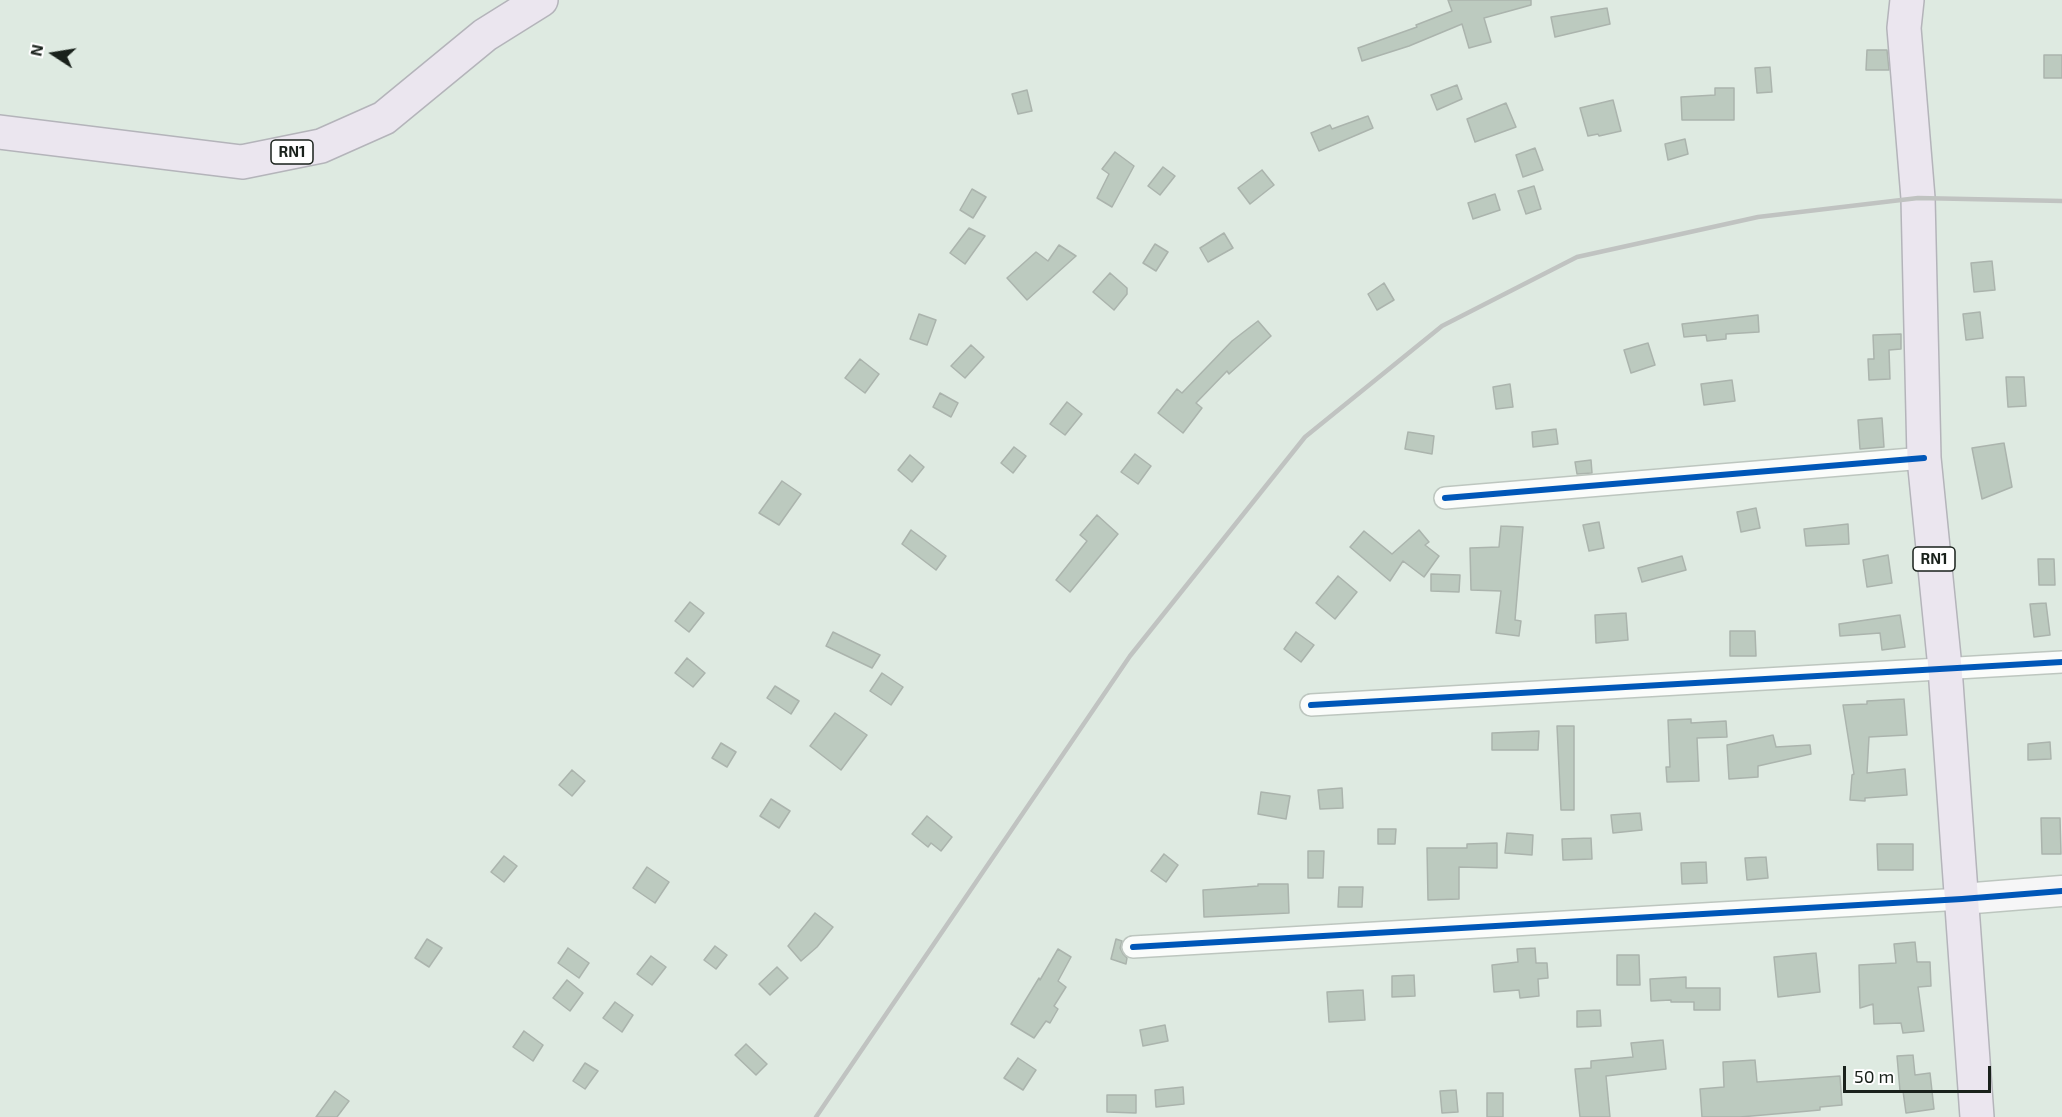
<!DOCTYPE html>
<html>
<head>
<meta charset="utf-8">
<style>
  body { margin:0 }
  #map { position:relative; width:2062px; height:1117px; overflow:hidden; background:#deeae1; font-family:"Exo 2",sans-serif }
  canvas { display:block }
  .north { position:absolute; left:24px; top:24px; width:60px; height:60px; -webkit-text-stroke:4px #fff; paint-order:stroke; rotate:282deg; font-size:16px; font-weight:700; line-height:24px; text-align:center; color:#19211b }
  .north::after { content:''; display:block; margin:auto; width:21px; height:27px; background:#19211b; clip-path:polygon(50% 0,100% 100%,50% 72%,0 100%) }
  .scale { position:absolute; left:1843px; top:1066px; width:148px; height:27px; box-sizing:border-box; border:3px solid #19211b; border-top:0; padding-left:8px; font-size:18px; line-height:21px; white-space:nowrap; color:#19211b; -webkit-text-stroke:4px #fff; paint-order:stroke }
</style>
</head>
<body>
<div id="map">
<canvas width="2062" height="1117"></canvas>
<div class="north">N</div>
<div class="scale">50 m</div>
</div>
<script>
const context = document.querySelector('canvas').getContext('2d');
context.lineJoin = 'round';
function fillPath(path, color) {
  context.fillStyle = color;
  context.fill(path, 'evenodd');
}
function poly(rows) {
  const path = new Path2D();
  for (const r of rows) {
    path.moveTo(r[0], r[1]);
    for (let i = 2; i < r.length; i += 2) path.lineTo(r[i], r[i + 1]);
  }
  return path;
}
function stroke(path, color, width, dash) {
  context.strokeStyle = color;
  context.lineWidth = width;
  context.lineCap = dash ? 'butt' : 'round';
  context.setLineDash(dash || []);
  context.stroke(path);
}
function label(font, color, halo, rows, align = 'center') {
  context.font = font + ' "Exo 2",sans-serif';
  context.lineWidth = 4.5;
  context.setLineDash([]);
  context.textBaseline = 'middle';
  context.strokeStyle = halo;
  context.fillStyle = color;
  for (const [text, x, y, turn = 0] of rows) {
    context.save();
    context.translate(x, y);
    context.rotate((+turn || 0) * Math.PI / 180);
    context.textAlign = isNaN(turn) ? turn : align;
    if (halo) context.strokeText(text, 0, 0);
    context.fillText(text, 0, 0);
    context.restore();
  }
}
const building = poly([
  [1448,0,1531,0,1531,5,1484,18,1491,42,1469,48,1462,24,1409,46,1362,61,1358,48,1417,27,1416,25,1452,11,1448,0],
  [1607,8,1610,24,1555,37,1551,17,1607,8],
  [1867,50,1887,50,1889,70,1866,70,1867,50],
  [2044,55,2062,55,2062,78,2044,78,2044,55],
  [1770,67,1772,92,1757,93,1755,68,1770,67],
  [1457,85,1462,99,1437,110,1431,95,1457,85],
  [1715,88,1734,88,1734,120,1682,120,1681,97,1715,95,1715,88],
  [1027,90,1032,111,1018,114,1012,94,1027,90],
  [1613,100,1621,131,1599,136,1598,134,1588,136,1580,108,1613,100],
  [1506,103,1516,127,1475,142,1467,119,1506,103],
  [1368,116,1373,128,1319,151,1311,133,1330,125,1332,129,1368,116],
  [1685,139,1688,154,1668,160,1665,144,1685,139],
  [1535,148,1543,170,1523,177,1516,155,1535,148],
  [1115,152,1134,166,1112,207,1097,198,1109,174,1102,169,1115,152],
  [1163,167,1175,176,1160,195,1148,186,1163,167],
  [1262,170,1274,185,1250,204,1238,188,1262,170],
  [1534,186,1541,209,1526,214,1518,191,1534,186],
  [972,189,986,197,973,218,960,210,972,189],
  [1495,194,1500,210,1473,219,1468,203,1495,194],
  [969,228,985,236,965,264,950,253,969,228],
  [1224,233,1233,248,1208,262,1200,248,1224,233],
  [1155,244,1168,252,1156,271,1143,263,1155,244],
  [1059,245,1076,256,1027,300,1007,278,1036,252,1048,261,1059,245],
  [1992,261,1995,290,1974,292,1971,263,1992,261],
  [1110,273,1127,288,1127,294,1114,310,1093,292,1110,273],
  [1384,283,1394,300,1377,310,1368,294,1384,283],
  [1980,312,1983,338,1966,340,1963,314,1980,312],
  [919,314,936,320,927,345,910,339,919,314],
  [1758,315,1759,332,1726,334,1726,339,1707,341,1706,335,1684,337,1682,324,1758,315],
  [1258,321,1271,336,1229,374,1227,371,1196,403,1202,408,1183,433,1158,413,1177,389,1182,393,1232,341,1258,321],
  [1901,334,1901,349,1889,350,1890,379,1869,380,1868,359,1874,359,1873,335,1901,334],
  [1648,343,1655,365,1631,373,1624,350,1648,343],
  [971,345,984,357,965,378,951,366,971,345],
  [860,359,879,374,865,393,845,378,860,359],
  [2006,377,2024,377,2026,406,2008,407,2006,377],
  [1732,380,1735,401,1704,405,1701,384,1732,380],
  [1510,384,1513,407,1496,409,1493,387,1510,384],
  [940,393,958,403,951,417,933,407,940,393],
  [1067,402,1082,414,1065,435,1050,424,1067,402],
  [1882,418,1884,447,1860,449,1858,420,1882,418],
  [1556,429,1558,444,1533,447,1532,432,1556,429],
  [1408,432,1434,436,1432,454,1405,449,1408,432],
  [2004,443,2012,487,1982,499,1972,448,2004,443],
  [1014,447,1026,456,1013,473,1001,463,1014,447],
  [1135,454,1151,466,1138,484,1121,472,1135,454],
  [910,455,924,467,912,482,898,470,910,455],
  [1591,460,1592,473,1577,474,1575,462,1591,460],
  [782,481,801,494,779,525,759,513,782,481],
  [1756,508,1760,528,1741,532,1737,512,1756,508],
  [1097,515,1118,534,1070,592,1056,580,1087,541,1080,535,1097,515],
  [1599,522,1604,548,1589,551,1583,525,1599,522],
  [1848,524,1849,544,1806,546,1804,529,1848,524],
  [1501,526,1523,527,1515,620,1521,621,1519,636,1496,633,1501,591,1471,590,1470,548,1499,547,1501,526],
  [911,530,946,556,936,570,902,544,911,530],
  [1419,530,1429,542,1425,545,1439,556,1424,577,1403,561,1390,581,1350,547,1364,531,1392,554,1419,530],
  [1888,555,1892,583,1867,587,1863,560,1888,555],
  [1682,556,1686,570,1642,582,1638,568,1682,556],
  [2038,559,2054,559,2055,585,2039,585,2038,559],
  [1431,574,1460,575,1459,592,1431,591,1431,574],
  [1338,576,1357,592,1335,619,1316,603,1338,576],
  [690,602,704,613,689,632,675,621,690,602],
  [2046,603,2050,635,2034,637,2030,604,2046,603],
  [1626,613,1628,640,1596,643,1595,615,1626,613],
  [1900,615,1905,647,1882,650,1880,633,1840,636,1839,624,1900,615],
  [1730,631,1755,631,1756,656,1730,656,1730,631],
  [833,632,880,655,872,668,826,646,833,632],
  [1296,632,1314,645,1301,662,1284,649,1296,632],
  [687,658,705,673,693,687,675,673,687,658],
  [882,673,903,687,891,705,870,691,882,673],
  [775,686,799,701,791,714,767,698,775,686],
  [1904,699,1907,735,1869,737,1867,773,1905,769,1907,795,1865,798,1865,801,1850,800,1852,775,1854,774,1843,705,1867,704,1867,701,1904,699],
  [835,713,867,735,841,770,810,746,835,713],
  [1691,719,1691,723,1726,721,1727,737,1697,738,1699,781,1667,782,1666,767,1670,767,1668,720,1691,719],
  [1557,726,1574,726,1574,810,1561,810,1557,726],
  [1539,731,1538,750,1492,750,1492,733,1539,731],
  [1773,735,1776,747,1810,745,1811,754,1758,766,1758,777,1729,779,1727,745,1773,735],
  [2050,742,2051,759,2028,760,2028,744,2050,742],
  [721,743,736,752,727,767,712,758,721,743],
  [572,770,585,781,572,796,559,785,572,770],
  [1342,788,1343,808,1320,809,1318,790,1342,788],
  [1261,792,1290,796,1286,819,1258,814,1261,792],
  [771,799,790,811,779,828,760,816,771,799],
  [1640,813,1642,830,1613,833,1611,815,1640,813],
  [927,816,952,837,941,851,931,843,928,847,912,834,927,816],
  [2041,818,2060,818,2061,854,2042,854,2041,818],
  [1378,829,1396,829,1395,844,1378,844,1378,829],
  [1507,833,1533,835,1532,855,1505,853,1507,833],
  [1591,838,1592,859,1563,860,1562,839,1591,838],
  [1497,843,1497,868,1459,867,1459,899,1428,900,1427,848,1467,848,1467,844,1497,843],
  [1877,844,1913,844,1913,870,1878,870,1877,844],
  [1308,851,1324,851,1323,878,1308,878,1308,851],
  [1164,854,1178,865,1166,882,1151,871,1164,854],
  [504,856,517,866,504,882,491,872,504,856],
  [1766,857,1768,878,1747,880,1745,858,1766,857],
  [1706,862,1707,883,1682,884,1681,863,1706,862],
  [647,867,669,882,655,903,633,888,647,867],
  [1258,884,1288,884,1289,913,1204,917,1203,890,1258,886,1258,884],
  [1339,887,1363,887,1362,907,1338,907,1339,887],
  [815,913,833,927,817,947,801,961,788,946,815,913],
  [427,939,442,948,429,967,415,958,427,939],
  [1116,939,1122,941,1120,948,1123,954,1127,958,1126,964,1111,959,1116,939],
  [1915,942,1917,962,1930,962,1931,986,1918,987,1924,1031,1903,1033,1901,1023,1874,1024,1873,1004,1860,1008,1859,965,1896,963,1894,944,1915,942],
  [715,946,727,955,716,969,704,960,715,946],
  [568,948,589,963,579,978,558,963,568,948],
  [1535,948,1536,963,1547,963,1548,978,1538,979,1539,996,1520,998,1519,990,1494,992,1492,965,1518,962,1517,949,1535,948],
  [1058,949,1071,957,1058,981,1066,987,1054,1006,1058,1009,1050,1023,1046,1021,1034,1038,1011,1024,1039,978,1040,980,1058,949],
  [1816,953,1820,992,1778,997,1774,957,1816,953],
  [1617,955,1639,955,1640,985,1617,985,1617,955],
  [651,956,666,967,652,985,637,974,651,956],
  [777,967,788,978,770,995,759,984,777,967],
  [1414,975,1415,996,1392,997,1392,976,1414,975],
  [1686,977,1686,988,1720,988,1720,1010,1694,1010,1694,1002,1671,1002,1671,1000,1651,1001,1650,979,1686,977],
  [567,980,583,993,570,1011,553,998,567,980],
  [1363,990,1365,1020,1329,1022,1327,992,1363,990],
  [615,1002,633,1015,622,1032,603,1018,615,1002],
  [1600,1010,1601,1026,1577,1027,1577,1011,1600,1010],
  [1165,1025,1168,1041,1143,1046,1140,1030,1165,1025],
  [524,1031,543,1045,533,1061,513,1047,524,1031],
  [1663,1040,1666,1069,1606,1076,1610,1117,1580,1117,1575,1069,1591,1068,1591,1061,1633,1057,1631,1043,1663,1040],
  [746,1044,767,1064,756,1075,735,1055,746,1044],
  [1913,1055,1915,1075,1930,1073,1934,1109,1906,1113,1903,1091,1900,1091,1897,1056,1913,1055],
  [1018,1058,1036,1070,1023,1090,1004,1078,1018,1058],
  [1755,1060,1757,1082,1840,1076,1842,1105,1820,1107,1820,1110,1798,1112,1740,1117,1702,1117,1700,1089,1724,1087,1723,1062,1755,1060],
  [585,1063,598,1071,585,1089,573,1081,585,1063],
  [1183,1087,1184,1104,1156,1107,1155,1090,1183,1087],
  [1456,1090,1458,1112,1442,1113,1440,1091,1456,1090],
  [335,1091,349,1101,337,1117,316,1117,335,1091],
  [1487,1093,1503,1093,1503,1117,1487,1117,1487,1093],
  [1107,1095,1136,1095,1136,1113,1107,1112,1107,1095]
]);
fillPath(building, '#bccabf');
stroke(building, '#abb4ad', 1.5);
const street = poly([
  [1445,498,1924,458],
  [1311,705,2062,662],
  [1133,947,1962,899]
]);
const secondary = poly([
  [1962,899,2062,891]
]);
const highway = poly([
  [1907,0,1904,28,1918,198,1924,458,1945,668,1977,1117],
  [0,132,242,162,321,146,384,118,485,35,541,0]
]);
stroke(street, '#bdc6bf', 24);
stroke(secondary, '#bdc6bf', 33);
stroke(highway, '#b4b4ba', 36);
stroke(street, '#fafcfa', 21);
stroke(secondary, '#f6f6f7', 30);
stroke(highway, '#ebe6ef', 33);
stroke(poly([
  [816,1117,1130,656,1305,437,1442,326,1577,257,1758,217,1918,198,2062,201]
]), '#c0c3c1', 4.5);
stroke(poly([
  [1445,498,1924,458],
  [1311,705,2062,662],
  [1133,947,1962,899,2062,891]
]), '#0057b8', 6);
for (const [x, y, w] of [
  [292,152,42],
  [1934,559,42]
]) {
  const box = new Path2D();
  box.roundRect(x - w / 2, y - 12, w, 24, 4.5);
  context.fillStyle = '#fff';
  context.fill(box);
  stroke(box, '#19211b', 1.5);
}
label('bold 15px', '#19211b', null, [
  ["RN1",292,152],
  ["RN1",1934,559]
]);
</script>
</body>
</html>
